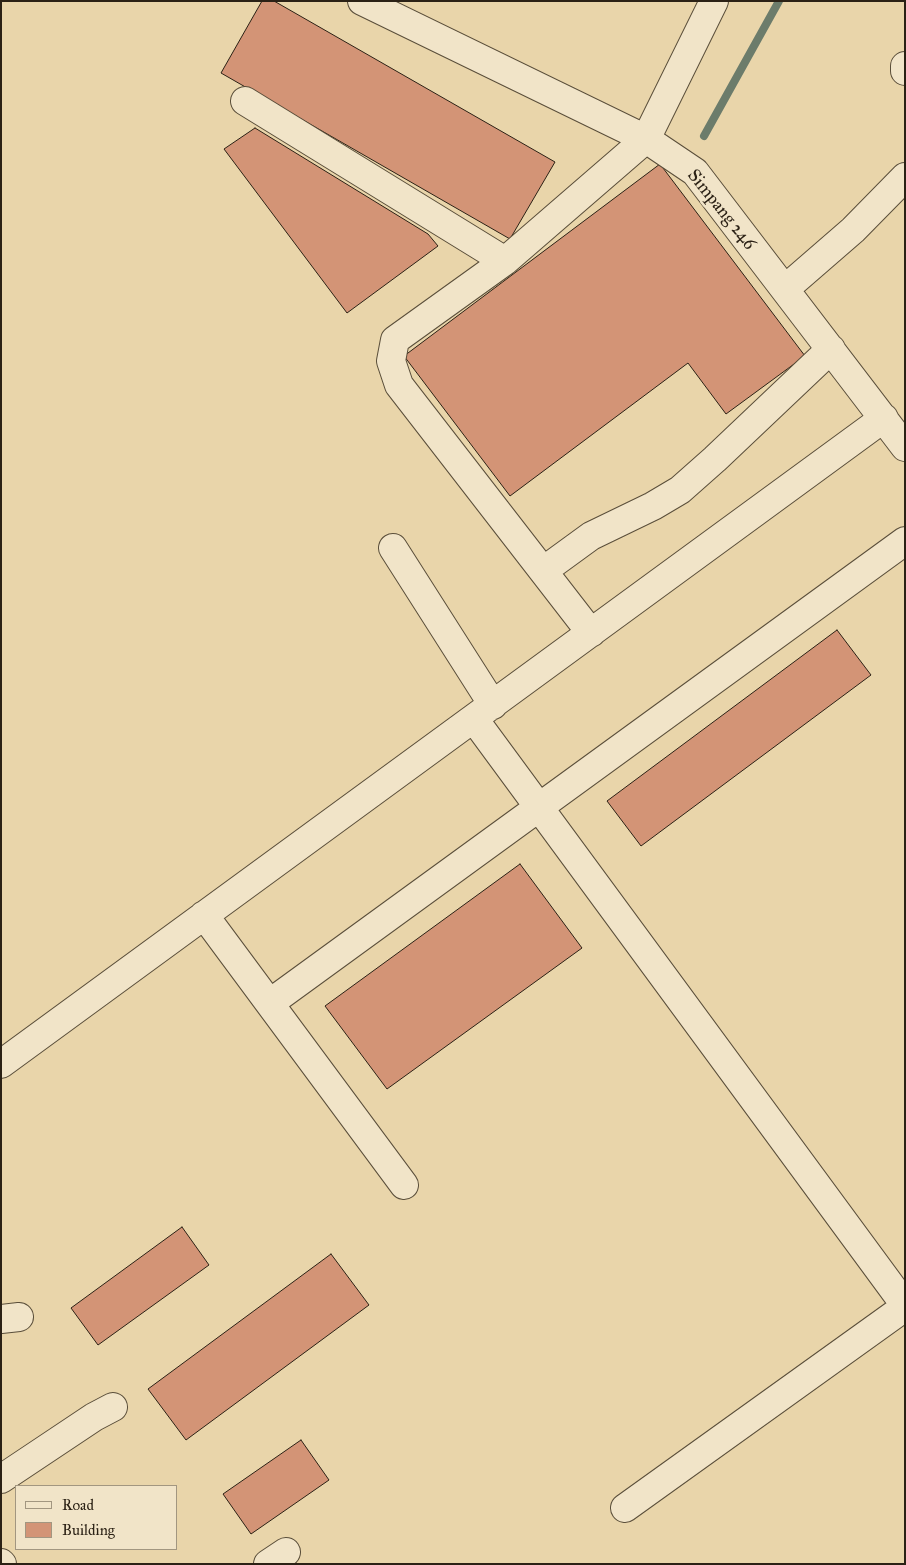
<!DOCTYPE html>
<html>
<head>
<meta charset="utf-8">
<style>
  body { margin:0 }
  #map { position:relative; width:906px; height:1565px; overflow:hidden; background:#e9d5aa; font-family:"IM FELL Great Primer",serif }
  canvas { display:block }
  .frame { position:absolute; inset:0; border:2px solid #2b2115; pointer-events:none }
  .legend { position:absolute; left:15px; top:1485px; width:162px; height:65px; box-sizing:border-box; background:#f1e4c8; border:1px solid #a29680; margin:0; padding:6px 9px; list-style:none; font-size:15px; color:#2b2115 }
  .legend li { display:flex; align-items:center; gap:10px; height:25px }
  .legend b { width:25px; border:1px solid #a29680 }
</style>
</head>
<body>
<div id="map">
<canvas width="906" height="1565"></canvas>
<div class="frame"></div>
<ul class="legend">
<li><b style="height:6px;background:#f1e4c8"></b>Road</li>
<li><b style="height:14px;background:#d39476"></b>Building</li>
</ul>
</div>
<script>
const context = document.querySelector('canvas').getContext('2d');
context.lineJoin = 'round';
function poly(rows) {
  const path = new Path2D();
  for (const r of rows) {
    path.moveTo(r[0], r[1]);
    for (let i = 2; i < r.length; i += 2) path.lineTo(r[i], r[i + 1]);
  }
  return path;
}
function stroke(path, color, width, dash) {
  context.strokeStyle = color;
  context.lineWidth = width;
  context.lineCap = dash ? 'butt' : 'round';
  context.setLineDash(dash || []);
  context.stroke(path);
}
function fillPath(path, color) {
  context.fillStyle = color;
  context.fill(path, 'evenodd');
}
function label(font, color, halo, rows, align = 'center') {
  context.font = font + ' "IM FELL Great Primer",serif';
  context.lineWidth = 5;
  context.setLineDash([]);
  context.textBaseline = 'middle';
  context.strokeStyle = halo;
  context.fillStyle = color;
  for (const [text, x, y, turn = 0] of rows) {
    context.save();
    context.translate(x, y);
    context.rotate((+turn || 0) * Math.PI / 180);
    context.textAlign = isNaN(turn) ? turn : align;
    if (halo) context.strokeText(text, 0, 0);
    context.fillText(text, 0, 0);
    context.restore();
  }
}
stroke(poly([
  [704,136,779,1]
]), '#6c7c6b', 8);
const building = poly([
  [262,1,274,1,555,162,510,239,221,73,262,1],
  [255,128,428,234,438,246,347,313,224,149,255,128],
  [660,164,805,356,726,414,688,363,510,496,404,356,660,164],
  [837,630,871,675,641,846,607,801,837,630],
  [520,864,582,948,387,1089,325,1006,520,864],
  [182,1227,209,1265,98,1345,71,1308,182,1227],
  [331,1254,369,1305,186,1440,148,1389,331,1254],
  [301,1440,329,1480,251,1534,223,1494,301,1440]
]);
fillPath(building, '#d39476');
stroke(building, '#2b2115', 1);
const minor = poly([
  [362,1,646,139,695,172,905,447],
  [905,66,905,71],
  [245,101,505,261],
  [785,289,853,230,905,177],
  [393,548,493,705],
  [543,571,591,536,653,506,680,490,715,459,831,349],
  [591,633,399,385,391,361,395,340,505,261,646,139,714,1],
  [474,719,905,1305],
  [204,915,404,1185],
  [270,1003,905,541],
  [1,1064,884,418],
  [1,1319,19,1317],
  [1,1479,94,1417,113,1407],
  [625,1508,905,1307],
  [1,1563,2,1564],
  [268,1564,286,1552]
]);
stroke(minor, '#5a4e3a', 30);
stroke(minor, '#f1e4c8', 28);
label('18px', '#2b2115', '#f1e4c8', [
  ["Simpang 246",721,210,51]
]);
</script>
</body>
</html>
